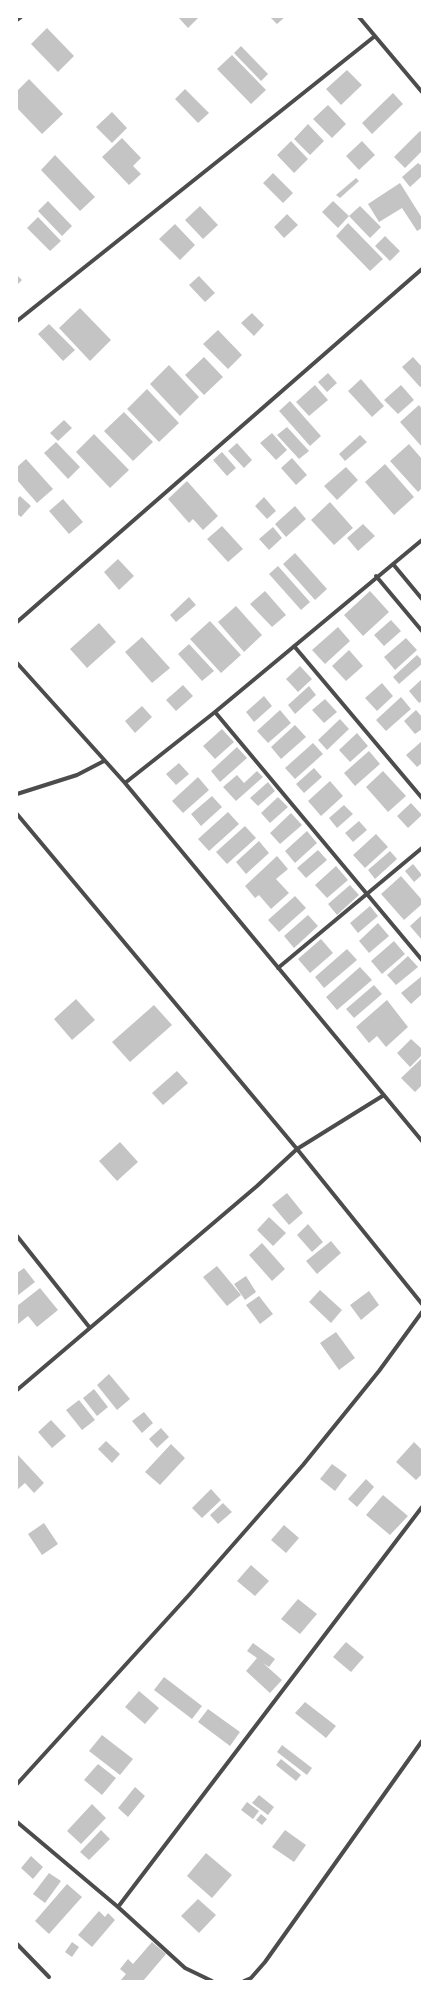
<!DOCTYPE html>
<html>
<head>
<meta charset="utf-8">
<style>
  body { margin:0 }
  #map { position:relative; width:439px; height:1998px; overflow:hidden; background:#fff; font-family:Mulish,sans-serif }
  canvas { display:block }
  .frame { position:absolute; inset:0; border:18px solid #fff; pointer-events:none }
</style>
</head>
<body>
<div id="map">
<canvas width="439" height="1998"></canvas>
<div class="frame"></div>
</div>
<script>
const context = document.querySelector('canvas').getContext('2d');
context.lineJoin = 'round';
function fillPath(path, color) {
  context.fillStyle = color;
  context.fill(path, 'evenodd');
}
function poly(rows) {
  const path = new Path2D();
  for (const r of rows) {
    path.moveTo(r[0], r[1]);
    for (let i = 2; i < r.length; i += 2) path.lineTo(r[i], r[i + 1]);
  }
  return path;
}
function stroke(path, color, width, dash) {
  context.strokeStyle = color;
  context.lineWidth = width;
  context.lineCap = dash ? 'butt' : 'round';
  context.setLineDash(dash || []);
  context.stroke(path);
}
fillPath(poly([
  [178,17,199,17,188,28],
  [270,17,285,17,277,24],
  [47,28,74,56,58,72,31,44],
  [241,46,268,74,261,81,234,53],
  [232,55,266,90,251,104,217,69],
  [347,70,362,85,341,105,326,89],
  [29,79,63,114,42,134,17,108,17,91],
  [185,89,209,113,198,123,175,99],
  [393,93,403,104,372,134,362,123],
  [328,105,346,124,332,138,313,119],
  [112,112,127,128,112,143,96,127],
  [308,124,324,141,310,155,294,139],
  [420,131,422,133,422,151,405,168,394,157],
  [122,138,141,158,133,166,141,174,129,185,102,157],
  [291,141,308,159,294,173,277,155],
  [362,141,375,155,359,170,346,156],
  [55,155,95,197,80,211,41,170],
  [418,163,422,166,422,176,410,187,402,177],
  [273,173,293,193,283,203,263,183],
  [356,178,359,181,340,198,336,195],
  [400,183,422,218,422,228,417,231,402,208,379,222,368,204],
  [48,201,72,226,62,236,38,211],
  [333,201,349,216,360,206,381,227,370,238,349,216,338,228,322,212],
  [200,206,218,225,203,239,185,220],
  [287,214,298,225,284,238,274,227],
  [38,217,61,241,50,251,27,228],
  [348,223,383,259,370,271,336,236],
  [175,224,195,245,180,260,159,239],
  [385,236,400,251,390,261,375,246],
  [17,275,22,280,17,285],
  [199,276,215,293,205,302,189,285],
  [80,308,111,340,90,361,59,328],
  [252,313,264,325,254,336,241,323],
  [49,324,75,350,63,361,38,334],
  [218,330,242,355,228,369,203,344],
  [204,357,223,377,204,395,185,375],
  [413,357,422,367,422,386,420,387,402,367],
  [169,365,199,397,180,416,150,384],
  [328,373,337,383,327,392,318,382],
  [361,379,384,406,372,417,348,391],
  [315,385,328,400,309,416,296,402],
  [401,385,414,400,398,414,384,400],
  [147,389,179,423,159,442,127,409],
  [290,401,321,436,310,446,279,411],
  [419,405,422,409,422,447,400,422],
  [124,412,153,442,133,461,104,431],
  [64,420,72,428,58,441,50,433],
  [287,427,309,451,299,459,277,435],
  [272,433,287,450,276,460,260,443],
  [94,434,129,470,110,488,76,452],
  [360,435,367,442,345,461,339,454],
  [56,442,80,467,68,479,44,453],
  [237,443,252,460,244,468,228,451],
  [409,444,422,459,422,488,418,492,390,461],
  [222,452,236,468,227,476,213,460],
  [292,458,307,475,296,485,281,468],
  [26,459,53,489,37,503,17,480,17,467],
  [385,464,414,497,394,515,365,482],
  [346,467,358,480,337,500,324,486],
  [187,481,218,516,203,530,193,519,189,523,168,499],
  [20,496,31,506,21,517,17,514,17,499],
  [264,497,276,511,267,519,255,506],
  [63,499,83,522,69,534,49,511],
  [330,502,353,528,334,545,311,520],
  [295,506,306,519,286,537,275,524],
  [363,524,375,536,358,551,347,538],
  [222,526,243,549,228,562,207,539],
  [273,527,282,538,269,550,259,539],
  [295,553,327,589,315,600,283,564],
  [118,559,134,576,119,590,104,572],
  [278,566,310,602,301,610,269,574],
  [265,591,286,615,272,627,250,604],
  [370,591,389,612,363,636,344,615],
  [189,597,196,605,176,622,170,615],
  [236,606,262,635,244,652,218,622],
  [391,620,401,631,384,646,374,635],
  [210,621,241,655,221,673,190,639],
  [99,623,116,642,87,668,70,649],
  [338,627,350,641,325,664,312,650],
  [142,637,170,668,152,683,125,652],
  [406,638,417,650,395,670,384,657],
  [189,644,214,671,202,681,178,654],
  [349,650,363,666,346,681,332,666],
  [417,655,422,660,422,664,399,684,393,677],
  [300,666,312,679,298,692,286,679],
  [422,679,422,701,419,703,409,691],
  [382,683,393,696,377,711,365,698],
  [183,685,193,696,176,711,166,700],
  [309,686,316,695,295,714,288,705],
  [264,696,272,706,254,722,246,712],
  [401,697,411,709,386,731,376,720],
  [325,699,337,712,324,723,312,710],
  [142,706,152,717,135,733,125,721],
  [280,710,291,723,268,743,257,731],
  [416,710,422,717,422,729,415,734,404,721],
  [340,719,349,729,327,750,318,740],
  [295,725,306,737,281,759,271,747],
  [222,729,234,742,215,759,203,746],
  [357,733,368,746,350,762,339,750],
  [422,741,422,763,417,767,406,755],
  [313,743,323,754,295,779,285,768],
  [237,747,247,758,220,782,211,771],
  [369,751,380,764,355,786,344,773],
  [179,763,189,774,176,785,166,774],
  [314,768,322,777,304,793,296,784],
  [257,771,263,777,236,801,223,787,237,775,244,783],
  [383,771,406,796,388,812,366,787],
  [198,777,209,790,183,813,172,801],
  [330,781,343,796,321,816,308,801],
  [268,782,275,791,258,806,250,798],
  [212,796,222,807,201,826,191,814],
  [278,797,288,807,270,823,261,813],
  [411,803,422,815,408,828,397,816],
  [344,805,353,814,337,828,329,818],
  [228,812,239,824,209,851,198,839],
  [291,813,302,825,280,844,270,833],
  [359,821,367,830,353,842,345,833],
  [245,826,256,838,227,864,216,852],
  [307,831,317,843,295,863,285,851],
  [376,834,388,847,365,868,353,855],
  [259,841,269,853,246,874,236,862],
  [318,850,327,860,306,878,297,868],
  [390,851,397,859,375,879,368,870],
  [277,856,288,869,276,879,289,893,271,909,259,895,255,898,245,886],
  [413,864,422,875,414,882,405,871],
  [336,866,348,880,327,898,315,885],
  [401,876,422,900,422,904,404,920,381,894],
  [350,885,359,895,337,915,328,904],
  [295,896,306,908,279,932,268,920],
  [370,906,378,916,358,933,350,923],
  [308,915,318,926,294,948,284,936],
  [422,915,422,940,410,926],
  [378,923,389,936,369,953,359,941],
  [321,939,333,953,310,973,298,959],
  [394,941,405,954,382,974,371,961],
  [347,949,357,960,324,988,315,977],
  [408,956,418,967,396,985,387,975],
  [360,967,372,980,337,1010,326,997],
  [422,976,422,994,411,1004,401,993],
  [374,985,382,994,354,1018,346,1009],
  [76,999,95,1020,72,1040,54,1019],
  [387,1000,408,1027,386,1047,377,1036,369,1043,356,1027],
  [154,1005,172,1025,130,1062,112,1042],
  [411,1039,422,1049,422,1055,410,1067,397,1053],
  [421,1059,422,1085,415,1092,401,1078],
  [177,1071,188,1083,163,1105,152,1093],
  [120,1142,138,1162,117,1181,99,1161],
  [287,1193,303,1213,289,1225,272,1205],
  [269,1217,286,1233,273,1246,257,1230],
  [308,1224,323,1242,312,1252,297,1235],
  [331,1241,341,1253,317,1274,306,1261],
  [262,1243,285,1269,272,1281,249,1255],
  [217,1266,241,1295,227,1306,203,1277],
  [24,1268,35,1282,17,1296,17,1273],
  [246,1276,256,1292,245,1300,234,1284],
  [40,1288,58,1310,37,1327,28,1316,18,1324,17,1306],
  [320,1290,342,1310,331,1323,309,1302],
  [369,1291,379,1305,361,1320,350,1305],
  [259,1296,273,1314,260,1324,246,1305],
  [336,1332,355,1358,339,1370,320,1343],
  [109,1374,130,1399,117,1410,97,1385],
  [94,1389,108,1407,97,1416,83,1398],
  [79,1400,95,1420,82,1430,66,1410],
  [144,1412,153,1423,142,1433,132,1421],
  [51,1420,66,1436,52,1448,38,1432],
  [161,1428,169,1437,157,1448,149,1439],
  [106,1441,120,1454,112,1463,98,1449],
  [414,1442,422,1450,422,1474,416,1480,396,1462],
  [171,1444,185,1458,160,1485,145,1472],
  [17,1454,44,1483,34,1493,25,1483,17,1490],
  [332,1464,347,1475,335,1491,320,1479],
  [366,1479,374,1487,357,1507,348,1499],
  [211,1489,221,1500,202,1518,192,1508],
  [383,1495,408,1516,390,1535,366,1515],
  [223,1503,232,1512,218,1524,210,1515],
  [44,1523,58,1544,42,1555,28,1534],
  [284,1525,299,1538,286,1553,271,1540],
  [251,1565,269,1581,255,1596,237,1581],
  [298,1599,317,1614,300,1634,281,1619],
  [346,1642,364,1657,351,1672,333,1657],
  [253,1643,275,1659,269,1667,263,1663,282,1680,270,1693,246,1671,257,1658,247,1651],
  [164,1677,202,1706,192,1719,154,1690],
  [139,1691,159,1708,145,1724,125,1707],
  [305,1702,336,1726,326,1738,295,1713],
  [208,1709,240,1732,230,1746,198,1722],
  [102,1735,133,1759,120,1775,89,1751],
  [282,1745,312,1768,307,1775,277,1752],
  [281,1759,301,1775,296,1781,276,1765],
  [98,1764,116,1778,102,1795,84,1780],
  [135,1787,145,1796,128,1817,118,1808],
  [259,1795,274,1807,268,1815,252,1803],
  [247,1802,259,1811,253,1819,241,1810],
  [92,1804,106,1818,81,1844,67,1831],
  [261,1814,267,1819,262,1825,256,1820],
  [101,1830,110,1839,89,1860,80,1852],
  [285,1830,306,1845,294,1862,272,1847],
  [206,1853,232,1875,212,1898,187,1876],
  [31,1856,43,1867,33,1879,21,1868],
  [49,1873,61,1881,45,1903,33,1894],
  [67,1884,82,1897,49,1934,35,1921],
  [198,1899,216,1915,199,1933,181,1916],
  [99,1911,105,1917,108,1913,115,1920,92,1947,78,1935],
  [72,1942,79,1947,72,1957,65,1952],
  [152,1942,166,1954,143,1981,120,1981,126,1974,120,1969,128,1959,133,1964]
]), '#c4c4c4');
stroke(poly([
  [359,17,422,92],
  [17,20,21,17],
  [17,321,375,36],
  [393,564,422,599],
  [376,576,422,631],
  [17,622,422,269],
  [294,646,422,798],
  [17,663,125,783,422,1141],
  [215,712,422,960],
  [125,783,215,712,422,540],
  [17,794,77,775,104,761],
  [17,814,297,1149,422,1304],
  [278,968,422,848],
  [17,1236,90,1328],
  [17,1390,257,1186,297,1149,384,1095],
  [17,1784,189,1595,303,1465,379,1371,422,1312],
  [17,1822,118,1907,185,1968,212,1981],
  [118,1907,422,1507],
  [17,1944,49,1977],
  [244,1981,251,1978,265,1962,422,1741]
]), '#4c4c4c', 4);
</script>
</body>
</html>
